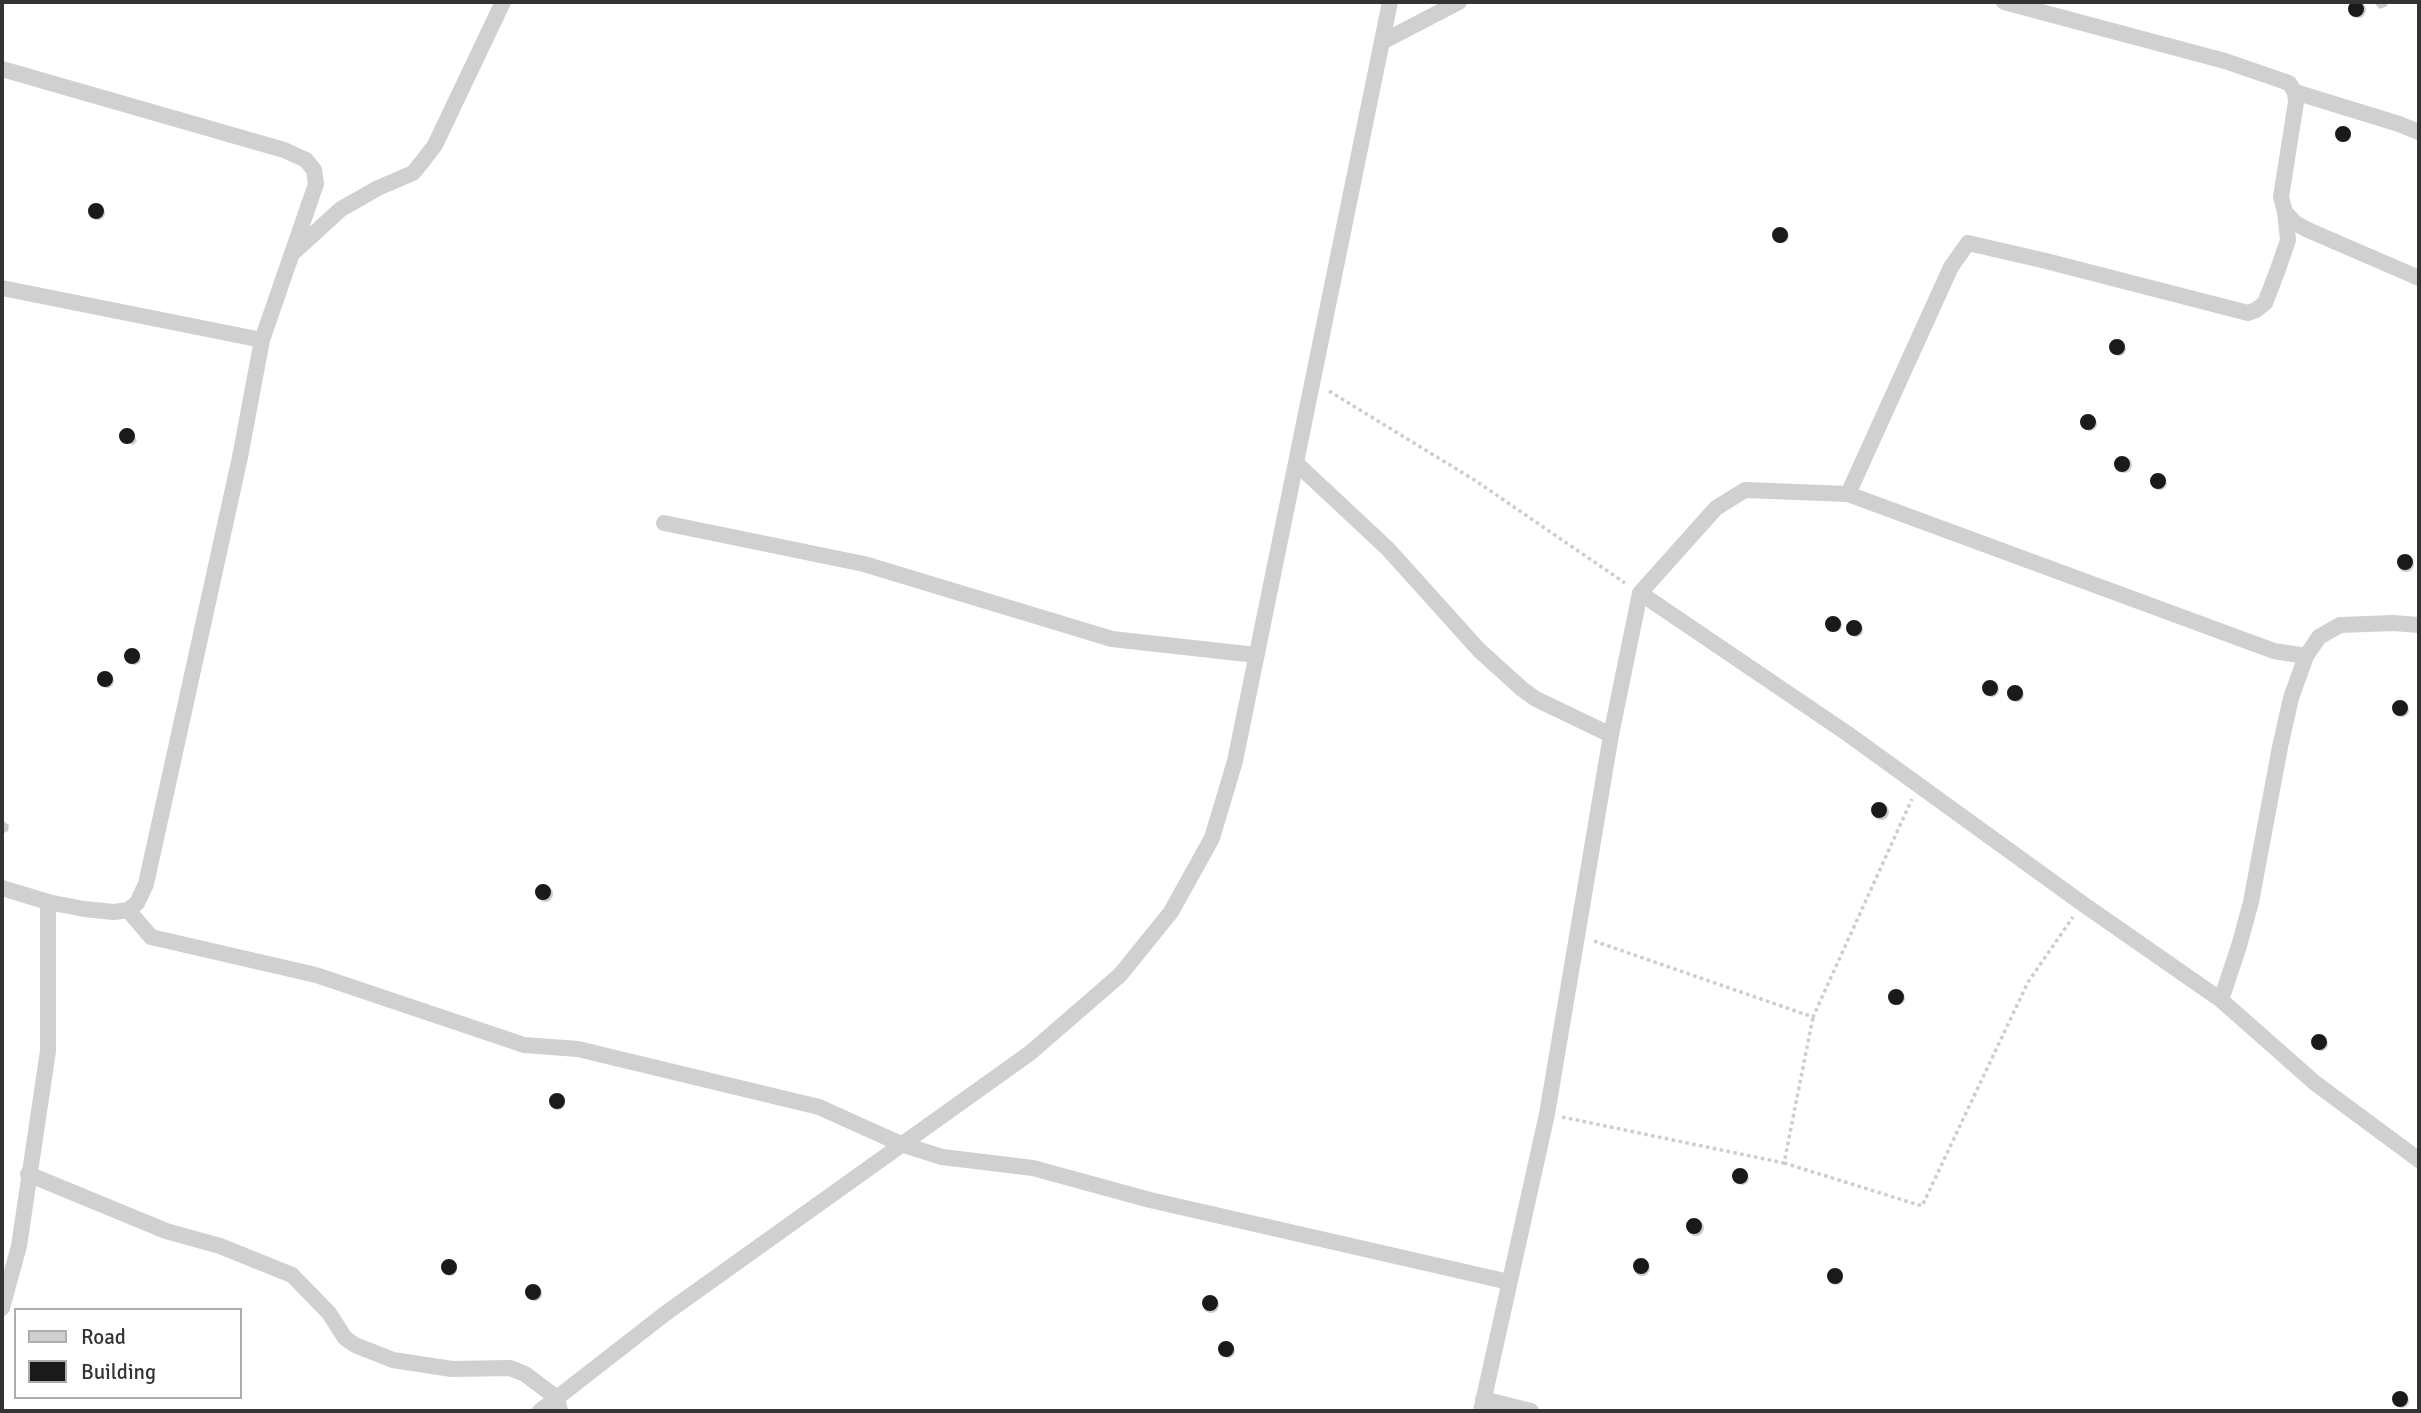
<!DOCTYPE html>
<html>
<head>
<meta charset="utf-8">
<style>
  body { margin:0 }
  #map { position:relative; width:2421px; height:1413px; overflow:hidden; background:#fff; font-family:Signika,sans-serif }
  canvas { display:block }
  .frame { position:absolute; inset:0; border:4px solid #333; pointer-events:none }
  .legend { position:absolute; left:14px; top:1308px; width:228px; height:91px; box-sizing:border-box; background:#fff; border:2px solid #adadad; margin:0; padding:9px 12px; list-style:none; font-size:21px; color:#333 }
  .legend li { display:flex; align-items:center; gap:14px; height:35px }
  .legend b { width:35px; border:2px solid #adadad }
</style>
</head>
<body>
<div id="map">
<canvas width="2421" height="1413"></canvas>
<div class="frame"></div>
<ul class="legend">
<li><b style="height:9px;background:#d0d0d0"></b>Road</li>
<li><b style="height:19px;background:#1a1a1a"></b>Building</li>
</ul>
</div>
<script>
const context = document.querySelector('canvas').getContext('2d');
context.lineJoin = 'round';
function fillPath(path, color) {
  context.fillStyle = color;
  context.fill(path, 'evenodd');
}
function poly(rows) {
  const path = new Path2D();
  for (const r of rows) {
    if (r.length === 3) {
      path.moveTo(r[0] + r[2], r[1]);
      path.arc(r[0], r[1], r[2], 0, 2 * Math.PI);
      continue;
    }
    path.moveTo(r[0], r[1]);
    for (let i = 2; i < r.length; i += 2) path.lineTo(r[i], r[i + 1]);
  }
  return path;
}
function stroke(path, color, width, dash) {
  context.strokeStyle = color;
  context.lineWidth = width;
  context.lineCap = dash ? 'butt' : 'round';
  context.setLineDash(dash || []);
  context.stroke(path);
}
fillPath(poly([
  [2373,2,2388,2,2387,6,2380,9],
  [2358,10,8],
  [2344,135,7],
  [98,213,7],
  [1782,236,7],
  [2119,349,7],
  [2090,424,7],
  [124,430,130,430,133,433,137,441,133,445,122,440,122,433],
  [2124,465,8],
  [2160,483,7],
  [2406,564,8],
  [1835,625,7],
  [1856,630,7],
  [134,658,7],
  [107,681,7],
  [1992,690,7],
  [2017,695,7],
  [2402,710,7],
  [1881,812,8],
  [2,820,9,825,8,831,2,834],
  [545,894,8],
  [1898,998,7],
  [2321,1044,7],
  [558,1103,7],
  [1742,1178,7],
  [1696,1228,8],
  [1642,1268,8],
  [450,1269,7],
  [1836,1278,7],
  [535,1294,7],
  [1211,1305,8],
  [1228,1351,7],
  [2402,1401,7]
]), '#0003');
fillPath(poly([
  [2356,9,8],
  [2343,134,8],
  [96,211,8],
  [1780,235,8],
  [2117,347,8],
  [2088,422,8],
  [127,436,8],
  [2122,464,8],
  [2158,481,8],
  [2405,562,8],
  [1833,624,8],
  [1854,628,8],
  [132,656,8],
  [105,679,8],
  [1990,688,8],
  [2015,693,8],
  [2400,708,8],
  [1879,810,8],
  [543,892,8],
  [1896,997,8],
  [2319,1042,8],
  [557,1101,8],
  [1740,1176,8],
  [1694,1226,8],
  [1641,1266,8],
  [449,1267,8],
  [1835,1276,8],
  [533,1292,8],
  [1210,1303,8],
  [1226,1349,8],
  [2400,1399,8]
]), '#1a1a1a');
stroke(poly([
  [1329,391,1476,481,1625,583],
  [1594,941,1813,1017,1912,799],
  [1562,1117,1784,1163,1813,1017],
  [1784,1163,1922,1206,2028,982,2073,917]
]), '#cdcdcd', 3.5, [3.5, 3.5]);
stroke(poly([
  [2004,2,2225,61,2289,83,2295,92,2296,102,2281,197,2285,212,2295,223,2308,230,2419,278],
  [1382,42,1459,2],
  [2,69,284,150,306,160,314,170,316,184,262,340,240,457,146,884,137,903,128,910,114,912,84,909,48,902,2,888],
  [2295,92,2399,124,2419,132],
  [295,251,341,209,378,188,413,173,422,162,435,145,503,2],
  [2,288,262,340],
  [1296,463,1388,549,1479,650,1522,689,1536,699,1611,735,1547,1114,1481,1411],
  [1848,494,1951,267,1968,243,2046,261,2248,313,2256,310,2265,303,2277,272,2288,240,2285,212],
  [664,523,864,564,1112,639,1256,655],
  [1640,593,1848,734,2083,904,2221,1000,2315,1083,2419,1160],
  [1611,735,1640,593,1716,508,1745,490,1848,494,2274,651,2306,656],
  [128,910,151,937,316,975,524,1045,578,1049,819,1107,901,1144,942,1157,1033,1168,1150,1200,1509,1282],
  [2221,1000,2239,946,2251,902,2280,747,2291,698,2306,656,2319,637,2340,625,2393,623,2419,625],
  [28,1174,166,1231,220,1246,292,1275,329,1313,345,1338,355,1345,393,1360,452,1369,510,1368,525,1374,557,1398,560,1411],
  [2,1308,19,1246,48,1051,48,902],
  [1483,1399,1531,1411],
  [540,1411,666,1313,1030,1053,1120,975,1171,912,1212,838,1235,761,1390,2]
]), '#d0d0d0', 16);
</script>
</body>
</html>
